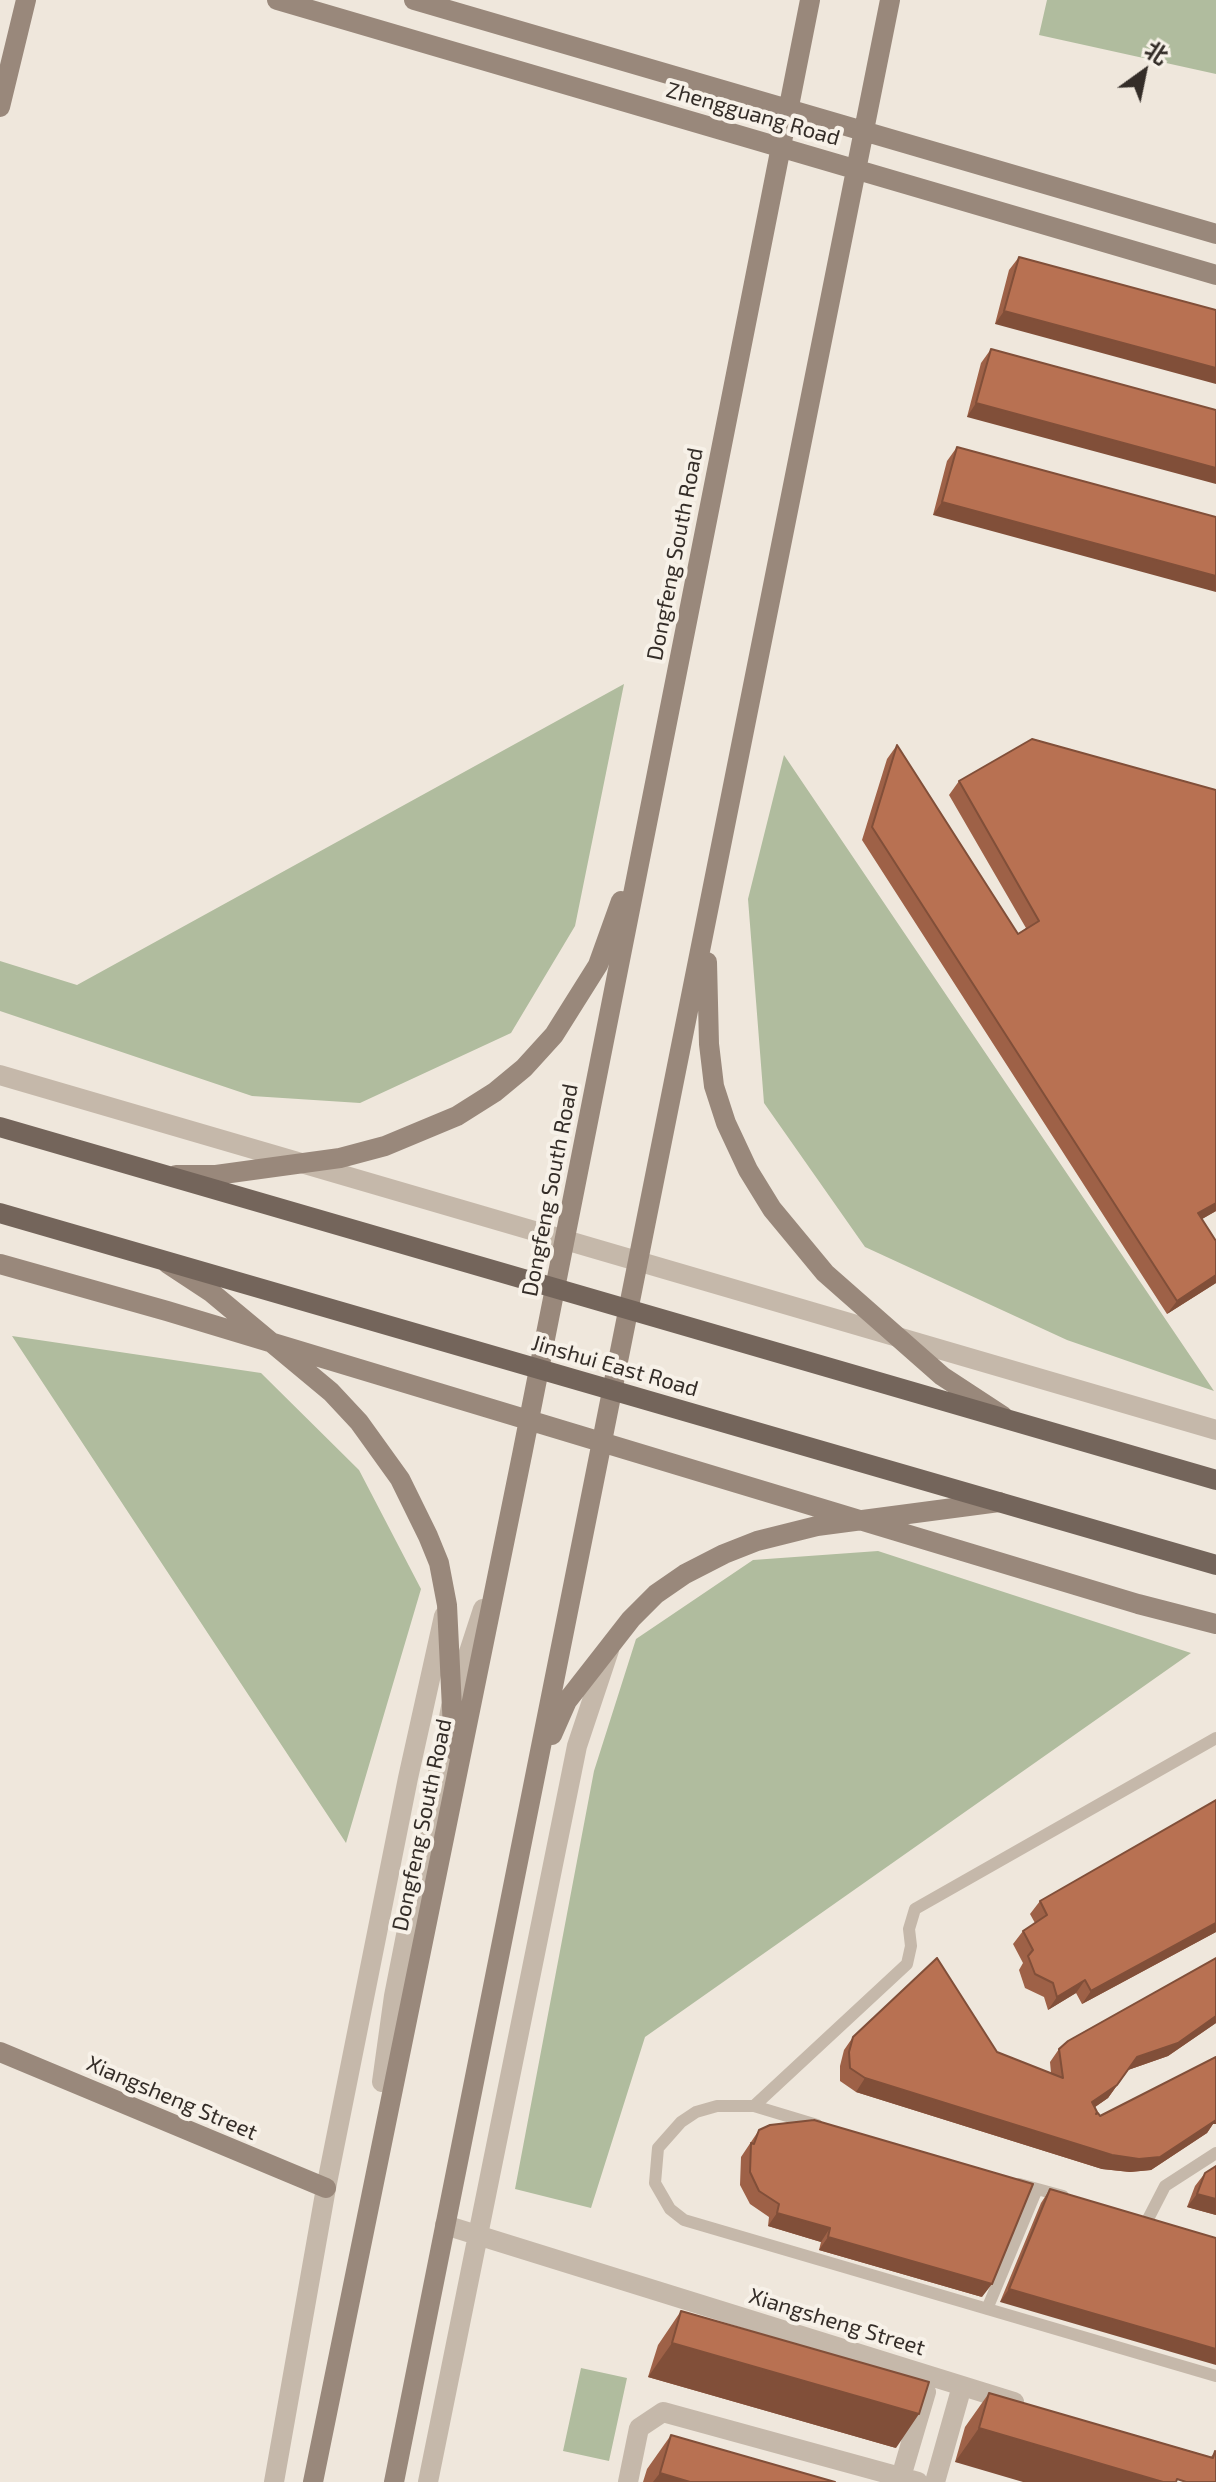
<!DOCTYPE html>
<html>
<head>
<meta charset="utf-8">
<style>
  body { margin:0 }
  #map { position:relative; width:1216px; height:2482px; overflow:hidden; background:#efe7dc; font-family:"Exo 2","Noto Sans SC",sans-serif }
  canvas { display:block }
  .north { position:absolute; left:1104px; top:32px; width:80px; height:80px; -webkit-text-stroke:6px #f7f1e8; paint-order:stroke; rotate:33deg; font-size:22px; font-weight:700; line-height:32px; text-align:center; color:#342d28 }
  .north::after { content:''; display:block; margin:auto; width:28px; height:36px; background:#342d28; clip-path:polygon(50% 0,100% 100%,50% 72%,0 100%) }
</style>
</head>
<body>
<div id="map">
<canvas width="1216" height="2482"></canvas>
<div class="north">北</div>
</div>
<script>
const context = document.querySelector('canvas').getContext('2d');
context.lineJoin = 'round';
function fillPath(path, color) {
  context.fillStyle = color;
  context.fill(path, 'evenodd');
}
function poly(rows) {
  const path = new Path2D();
  for (const r of rows) {
    path.moveTo(r[0], r[1]);
    for (let i = 2; i < r.length; i += 2) path.lineTo(r[i], r[i + 1]);
  }
  return path;
}
function stroke(path, color, width, dash) {
  context.strokeStyle = color;
  context.lineWidth = width;
  context.lineCap = dash ? 'butt' : 'round';
  context.setLineDash(dash || []);
  context.stroke(path);
}
function label(font, color, halo, rows, align = 'center') {
  context.font = font + ' "Exo 2",sans-serif';
  context.lineWidth = 8;
  context.setLineDash([]);
  context.textBaseline = 'middle';
  context.strokeStyle = halo;
  context.fillStyle = color;
  for (const [text, x, y, turn = 0] of rows) {
    context.save();
    context.translate(x, y);
    context.rotate((+turn || 0) * Math.PI / 180);
    context.textAlign = isNaN(turn) ? turn : align;
    if (halo) context.strokeText(text, 0, 0);
    context.fillText(text, 0, 0);
    context.restore();
  }
}
fillPath(poly([
  [1047,0,1216,0,1216,74,1039,35],
  [624,684,575,926,511,1033,360,1103,252,1096,0,1011,0,961,77,985],
  [784,755,1214,1391,1067,1340,865,1247,764,1103,748,899],
  [12,1336,261,1373,359,1470,421,1589,346,1843],
  [878,1551,1191,1653,645,2037,591,2208,515,2189,594,1771,636,1639,753,1560],
  [581,2368,627,2378,609,2461,563,2451]
]), '#b0bc9e');
stroke(poly([
  [754,2106,907,1964,911,1946,909,1929,915,1909,1216,1738],
  [817,2125,754,2106,717,2106,696,2112,681,2122,658,2148,655,2183,670,2209,684,2220,1216,2376],
  [1019,2184,1063,2196],
  [1147,2221,1165,2186,1216,2153],
  [987,2309,1037,2189]
]), '#c5b8aa', 12);
stroke(poly([
  [0,1075,1216,1430],
  [382,2082,394,1996,451,1707,483,1609],
  [445,2225,1014,2402],
  [901,2477,926,2392],
  [274,2482,326,2188,408,1778,444,1616],
  [428,2482,577,1746,609,1650],
  [628,2482,639,2428,663,2412,918,2482],
  [935,2482,962,2386]
]), '#c5b8aa', 20);
stroke(poly([
  [277,0,1216,275],
  [414,0,1216,234],
  [0,107,26,0],
  [707,962,709,1044,714,1086,726,1123,748,1170,772,1209,825,1273,942,1376,1003,1416],
  [176,1175,216,1175,340,1158,385,1146,457,1116,495,1092,524,1068,554,1035,598,965,621,901],
  [0,1264,167,1311,1138,1604,1216,1624],
  [168,1264,212,1293,331,1392,359,1422,400,1479,428,1536,439,1563,447,1605,454,1750],
  [552,1735,567,1701,631,1619,656,1594,685,1574,724,1554,757,1541,817,1526,999,1502],
  [0,2052,326,2188],
  [313,2482,522,1455,810,0],
  [394,2482,890,0]
]), '#99887b', 20);
stroke(poly([
  [0,1127,1216,1480],
  [0,1213,1216,1565]
]), '#74655b', 20);
fillPath(poly([
  [1019,257,1216,310,995,324,1009,270],
  [991,349,1216,410,967,417,981,363],
  [957,447,1216,517,933,515,947,461],
  [897,745,1018,934,1026,928,949,795,959,781,1216,790,1216,1211,1202,1219,1216,1283,1167,1314,862,840,887,759],
  [1216,1800,1216,1932,1082,2004,1076,1993,1048,2010,1044,1997,1025,1988,1019,1970,1023,1963,1013,1944,1023,1931,1035,1923,1030,1914,1040,1901],
  [1216,1958,1216,2023,1168,2056,1128,2070,1108,2098,1095,2107,1096,2114,1100,2116,1213,2124,1207,2133,1151,2170,1130,2172,1102,2169,856,2092,840,2081,840,2066,844,2050,853,2037,997,2052,1051,2073,1050,2062,1059,2049],
  [759,2130,982,2297,819,2250,821,2242,768,2226,769,2217,750,2204,740,2185,741,2157],
  [1205,2173,1216,2215,1187,2207,1195,2186],
  [1050,2189,1216,2238,1000,2302,1041,2203],
  [681,2311,896,2448,648,2377,658,2345],
  [989,2393,1211,2457,1215,2451,1216,2482,955,2462,965,2427],
  [671,2435,835,2482,643,2482,647,2469]
]), '#9e6147');
fillPath(poly([
  [1004,311,1216,368,1216,384,995,324],
  [976,403,1216,468,1216,484,967,417],
  [942,502,1216,576,1216,592,933,515],
  [1216,1203,1216,1211,1188,1227,1198,1213],
  [1216,1275,1216,1283,1167,1314,1177,1301],
  [1216,1923,1216,1932,1082,2004,1091,1991],
  [1085,1980,1076,1993,1048,2010,1057,1997],
  [1216,2016,1216,2023,1168,2056,1128,2070,1108,2098,1082,2116,1092,2102,1137,2057],
  [865,2078,1112,2155,1216,2114,1216,2124,1213,2124,1207,2133,1151,2170,1130,2172,1102,2169,856,2092],
  [1197,2194,1216,2199,1216,2215,1187,2207],
  [777,2213,830,2228,821,2242,768,2226],
  [828,2237,992,2284,982,2297,819,2250],
  [1009,2289,1216,2349,1216,2365,1000,2302],
  [672,2343,919,2414,896,2448,648,2377],
  [979,2428,1163,2482,1023,2482,955,2462],
  [660,2473,690,2482,653,2482]
]), '#814f39');
const building = poly([
  [1019,257,1216,310,1216,368,1004,311,1019,257],
  [991,349,1216,410,1216,468,976,403,991,349],
  [957,447,1216,517,1216,576,942,502,957,447],
  [1032,739,1216,790,1216,1203,1198,1213,1216,1241,1216,1275,1177,1301,872,827,897,745,1018,934,1039,921,959,781,1032,739],
  [1216,1800,1216,1923,1091,1991,1085,1980,1057,1997,1053,1983,1035,1974,1028,1956,1033,1950,1023,1931,1047,1915,1040,1901,1216,1800],
  [937,1958,997,2052,1063,2078,1059,2049,1068,2041,1216,1958,1216,2016,1178,2043,1137,2057,1117,2085,1092,2102,1097,2112,1096,2114,1098,2113,1100,2116,1216,2057,1216,2120,1160,2157,1139,2159,1112,2155,865,2078,850,2068,849,2052,853,2037,937,1958],
  [814,2120,1033,2184,992,2284,828,2237,830,2228,777,2213,779,2204,759,2191,750,2172,751,2143,754,2144,759,2130,770,2125,814,2120],
  [1216,2166,1216,2199,1197,2194,1205,2173,1216,2166],
  [1050,2189,1216,2238,1216,2349,1009,2289,1050,2189],
  [681,2311,929,2382,919,2414,672,2343,681,2311],
  [989,2393,1213,2458,1215,2451,1216,2452,1216,2482,1186,2482,1177,2479,1176,2482,1163,2482,979,2428,989,2393],
  [671,2435,835,2482,690,2482,660,2473,671,2435]
]);
fillPath(building, '#b87152');
stroke(building, '#814f39', 2);
label('22px', '#342d28', '#f7f1e8', [
  ["Zhengguang Road",753,114,16],
  ["Dongfeng South Road",675,554,-79],
  ["Dongfeng South Road",550,1190,-79],
  ["Jinshui East Road",615,1366,16],
  ["Dongfeng South Road",422,1825,-78],
  ["Xiangsheng Street",172,2098,23],
  ["Xiangsheng Street",837,2322,17]
]);
</script>
</body>
</html>
